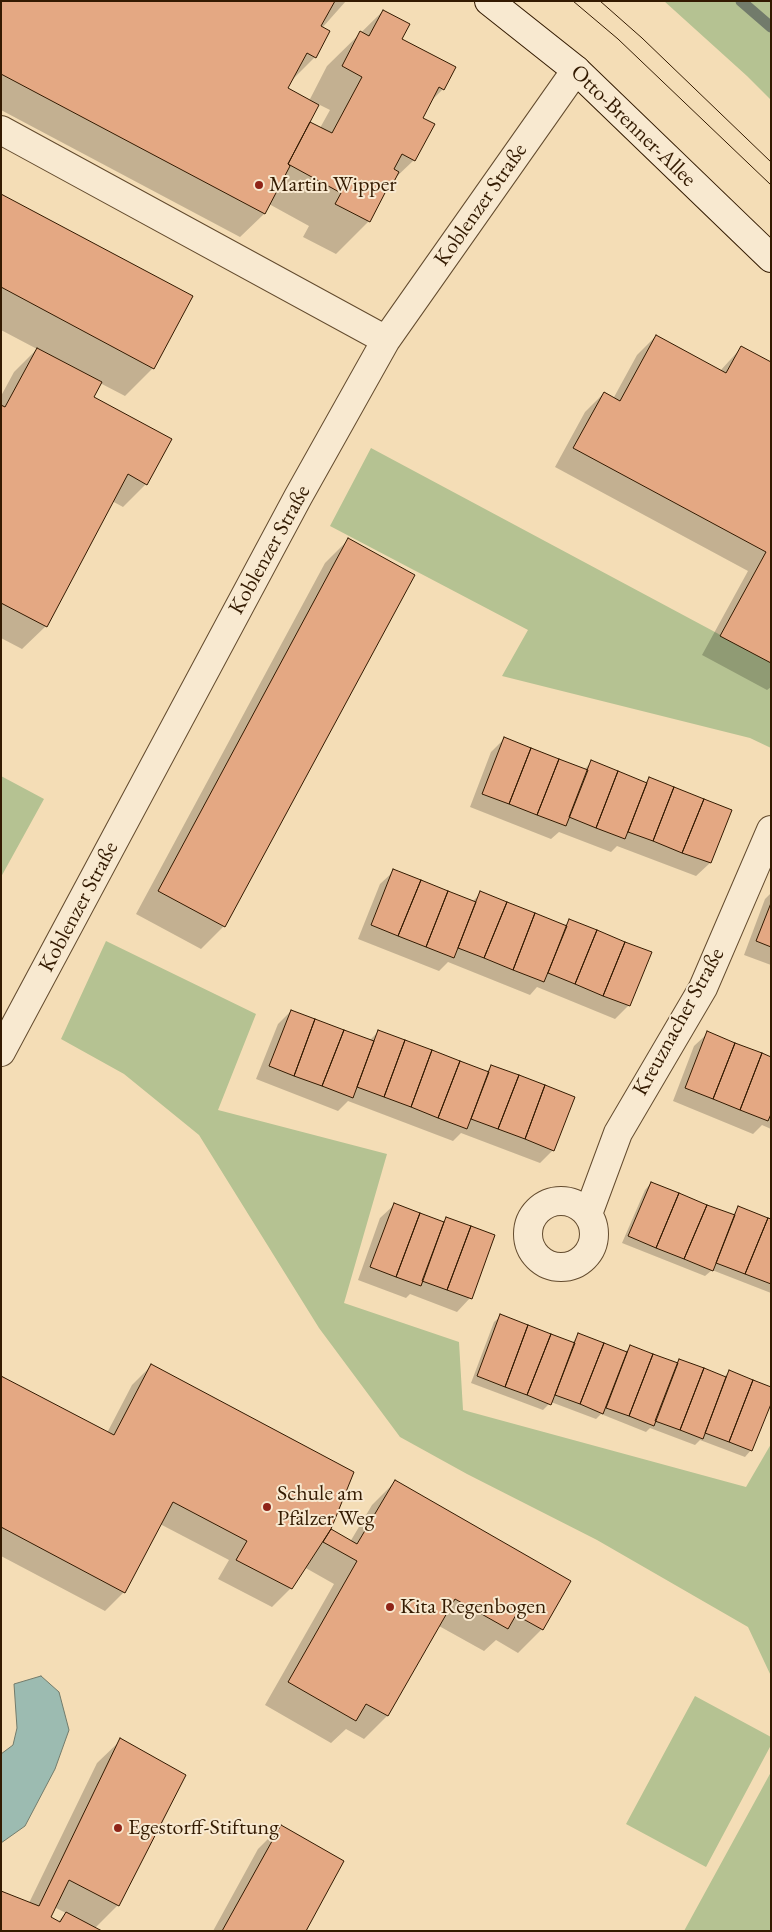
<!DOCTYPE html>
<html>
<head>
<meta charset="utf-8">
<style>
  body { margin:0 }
  #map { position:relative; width:772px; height:1932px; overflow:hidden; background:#f4ddb6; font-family:"EB Garamond",serif }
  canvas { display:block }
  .frame { position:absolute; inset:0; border:2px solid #331a01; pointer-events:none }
</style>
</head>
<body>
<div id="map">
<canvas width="772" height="1932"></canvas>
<div class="frame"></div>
</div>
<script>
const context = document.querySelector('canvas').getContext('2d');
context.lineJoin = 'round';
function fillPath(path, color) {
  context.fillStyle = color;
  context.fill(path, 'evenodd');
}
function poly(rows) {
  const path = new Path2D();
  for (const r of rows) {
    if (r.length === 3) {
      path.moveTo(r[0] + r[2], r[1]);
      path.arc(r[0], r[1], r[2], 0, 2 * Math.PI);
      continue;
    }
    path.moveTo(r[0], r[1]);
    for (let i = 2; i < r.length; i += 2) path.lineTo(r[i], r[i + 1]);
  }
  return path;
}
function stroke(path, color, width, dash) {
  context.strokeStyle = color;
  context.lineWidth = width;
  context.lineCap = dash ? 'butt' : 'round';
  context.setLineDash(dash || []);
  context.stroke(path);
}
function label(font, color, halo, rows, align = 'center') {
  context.font = font + ' "EB Garamond",serif';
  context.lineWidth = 4;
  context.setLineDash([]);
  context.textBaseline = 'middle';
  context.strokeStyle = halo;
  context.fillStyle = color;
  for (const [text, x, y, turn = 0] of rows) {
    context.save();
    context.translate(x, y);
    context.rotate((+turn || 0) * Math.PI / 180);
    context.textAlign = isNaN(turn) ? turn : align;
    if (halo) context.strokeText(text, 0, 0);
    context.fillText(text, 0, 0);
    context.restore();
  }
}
fillPath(poly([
  [664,1,771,1,771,100,747,76],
  [371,448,771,662,771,748,750,738,502,676,528,630,330,526],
  [1,776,44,799,1,877],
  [106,941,256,1014,218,1110,387,1154,344,1303,459,1342,463,1410,746,1487,771,1444,771,1676,748,1627,597,1540,467,1474,400,1437,319,1328,199,1135,124,1074,61,1039],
  [695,1696,771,1737,771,1745,706,1867,626,1824],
  [771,1772,771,1931,684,1931]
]), '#b5c292');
const water = poly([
  [41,1676,59,1692,69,1730,55,1769,25,1826,1,1843,1,1754,13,1745,17,1728,14,1684,41,1676]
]);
fillPath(water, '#9cbbb1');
stroke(water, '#727b6b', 1);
fillPath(poly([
  [1,1,346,1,322,28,315,57,292,80,286,88,309,101,327,66,383,11,401,39,443,89,430,102,421,118,414,160,393,180,388,190,381,197,369,221,336,254,303,237,309,226,269,204,264,214,240,237,1,110],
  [318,104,330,110,320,128,309,122],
  [1,195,153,368,125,396,100,383,92,398,146,484,123,507,112,501,46,626,22,649,1,638,1,396,14,372,37,349,1,330],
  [656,336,720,371,741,348,771,364,771,687,767,690,702,655,748,571,555,467,585,412,604,393,613,399,637,355],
  [348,540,224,926,201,949,136,914,325,563],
  [504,739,584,770,591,762,645,783,649,779,730,810,710,863,696,876,617,846,611,852,559,832,551,839,470,807,491,752],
  [394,871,472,902,481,893,564,926,570,921,629,1005,615,1019,537,987,530,995,448,962,439,971,358,939,380,884],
  [771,893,771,965,744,955,765,899],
  [291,1011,369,1041,379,1031,486,1072,492,1066,553,1150,540,1163,461,1133,453,1141,348,1101,338,1111,256,1079,278,1024],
  [708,1033,771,1058,771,1129,762,1125,753,1134,673,1101,694,1046],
  [651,1183,732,1216,739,1207,771,1220,771,1293,712,1270,705,1276,622,1243,645,1190],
  [394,1205,442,1223,446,1219,470,1298,457,1312,410,1294,406,1298,358,1280,380,1218],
  [501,1316,572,1343,579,1335,625,1352,630,1347,676,1364,679,1360,724,1377,729,1372,751,1450,745,1457,700,1440,695,1445,650,1428,646,1432,601,1414,596,1419,551,1402,543,1410,471,1383,494,1322],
  [151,1366,327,1535,331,1531,350,1542,372,1505,395,1482,569,1581,542,1629,518,1653,496,1640,484,1651,439,1626,387,1716,364,1739,346,1729,331,1743,265,1705,334,1584,304,1567,291,1588,272,1607,218,1579,229,1560,160,1524,124,1592,105,1611,1,1556,1,1377,107,1433,132,1385],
  [121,1740,118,1905,95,1928,1,1931,29,1903,97,1763],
  [54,1907,66,1913,58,1922,49,1918],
  [281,1826,304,1931,213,1931,258,1849]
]), '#0003');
stroke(poly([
  [741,1,771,27]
]), '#727b6b', 11);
const building = poly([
  [1,1,335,1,321,26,330,31,316,58,307,53,288,88,319,105,288,164,290,166,265,214,1,74,1,1],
  [383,10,410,24,402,39,456,67,444,90,439,87,423,118,435,124,415,161,402,154,394,169,399,172,389,191,387,189,370,222,335,204,341,193,288,164,310,122,332,133,362,77,342,66,360,31,369,36,383,10],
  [1,194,193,296,154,369,1,287,1,194],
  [656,335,726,373,741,346,771,362,771,663,720,636,766,552,573,448,604,392,620,401,656,335],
  [37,348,102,382,94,397,172,439,147,485,128,474,47,627,1,603,1,405,5,407,37,348],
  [348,538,415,575,225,927,158,891,348,538],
  [504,737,531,748,509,804,482,794,504,737],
  [531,748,559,759,537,815,509,804,531,748],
  [559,759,588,770,566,826,537,815,559,759],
  [591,760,618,771,596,828,569,817,591,760],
  [618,771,647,783,625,839,596,828,618,771],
  [649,777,674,787,653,841,628,832,649,777],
  [674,787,704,799,682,853,653,841,674,787],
  [704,799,732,810,711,863,682,853,704,799],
  [393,869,421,880,398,936,371,925,393,869],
  [421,880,448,891,426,947,398,936,421,880],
  [448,891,476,902,454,958,426,947,448,891],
  [480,891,507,902,484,958,458,948,480,891],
  [507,902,535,913,513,970,484,958,507,902],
  [771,903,771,947,756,941,771,903],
  [535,913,567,926,544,982,513,970,535,913],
  [569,919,597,930,575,984,548,973,569,919],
  [597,930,625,942,603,996,575,984,597,930],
  [625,942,652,952,630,1006,603,996,625,942],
  [291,1010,315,1019,294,1076,269,1066,291,1010],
  [315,1019,344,1030,322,1086,294,1076,315,1019],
  [344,1030,374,1041,353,1098,322,1086,344,1030],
  [378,1030,405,1040,384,1097,357,1087,378,1030],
  [707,1031,735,1043,713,1099,685,1088,707,1031],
  [405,1040,432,1050,411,1107,384,1097,405,1040],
  [735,1043,762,1053,740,1110,713,1099,735,1043],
  [432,1050,460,1061,438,1118,411,1107,432,1050],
  [762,1053,771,1057,771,1114,768,1121,740,1110,762,1053],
  [460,1061,489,1072,467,1129,438,1118,460,1061],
  [491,1065,519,1075,498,1129,471,1119,491,1065],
  [519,1075,545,1085,525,1139,498,1129,519,1075],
  [545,1085,575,1097,554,1151,525,1139,545,1085],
  [651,1182,679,1193,656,1248,628,1236,651,1182],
  [679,1193,707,1205,684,1259,656,1248,679,1193],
  [394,1203,420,1213,396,1277,370,1267,394,1203],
  [707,1205,735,1215,713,1271,684,1259,707,1205],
  [738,1206,768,1218,745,1274,716,1263,738,1206],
  [420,1213,444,1222,421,1286,396,1277,420,1213],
  [446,1217,471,1226,447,1290,422,1281,446,1217],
  [768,1218,771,1219,771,1284,745,1274,768,1218],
  [471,1226,495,1235,472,1299,447,1290,471,1226],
  [500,1314,528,1325,505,1387,477,1376,500,1314],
  [528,1325,551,1334,527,1395,505,1387,528,1325],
  [578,1333,604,1343,580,1404,555,1395,578,1333],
  [551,1334,575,1343,551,1405,527,1395,551,1334],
  [604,1343,627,1352,603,1414,580,1404,604,1343],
  [630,1345,653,1354,629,1416,606,1408,630,1345],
  [653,1354,678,1363,654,1426,629,1416,653,1354],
  [679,1359,704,1368,680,1430,655,1421,679,1359],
  [151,1364,354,1472,331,1529,292,1589,236,1560,247,1541,173,1502,125,1593,1,1527,1,1376,114,1435,151,1364],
  [704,1368,726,1377,703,1439,680,1430,704,1368],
  [729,1370,753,1380,729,1442,705,1433,729,1370],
  [753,1380,771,1387,771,1404,752,1451,729,1442,753,1380],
  [395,1480,571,1581,543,1630,516,1615,508,1629,455,1599,388,1716,366,1704,356,1721,288,1682,357,1561,323,1542,331,1529,357,1544,395,1480],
  [120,1738,186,1775,119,1906,69,1880,51,1917,60,1922,66,1912,102,1931,1,1931,1,1891,39,1906,120,1738],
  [281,1825,344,1861,306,1931,222,1931,281,1825]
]);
fillPath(building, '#e4a883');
stroke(building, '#331a01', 1);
const street = poly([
  [1,130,386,340],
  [1,1052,298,497,386,340,576,70],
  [561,1234,33],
  [588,1214,618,1133,703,988,771,830]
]);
const secondary = poly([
  [489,1,576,70,771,258]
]);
stroke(street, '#634b2e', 30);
stroke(secondary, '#331a01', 30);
stroke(street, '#f8e9d0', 28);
stroke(secondary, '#f8e9d0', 28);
stroke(poly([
  [573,1,618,39,771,185],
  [600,1,642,38,771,162]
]), '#331a01', 1);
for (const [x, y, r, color] of [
  [259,185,5,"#8f2418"],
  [267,1507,5,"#8f2418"],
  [390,1607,5,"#8f2418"],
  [118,1828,5,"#8f2418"]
]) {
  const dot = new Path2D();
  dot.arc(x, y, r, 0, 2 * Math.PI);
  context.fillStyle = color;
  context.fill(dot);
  stroke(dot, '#f8e9d0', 2);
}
label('22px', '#331a01', '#f8e9d0', [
  ["Otto-Brenner-Allee",633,126,44],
  ["Koblenzer Straße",481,205,-55],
  ["Koblenzer Straße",270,550,-61],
  ["Koblenzer Straße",79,907,-62],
  ["Kreuznacher Straße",679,1022,-61]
]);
label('22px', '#331a01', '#f8e9d0', [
  ["Martin Wipper",269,185],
  ["Schule am",277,1494],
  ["Pfälzer Weg",277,1519],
  ["Kita Regenbogen",400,1607],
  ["Egestorff-Stiftung",128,1828]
], 'left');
</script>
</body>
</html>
